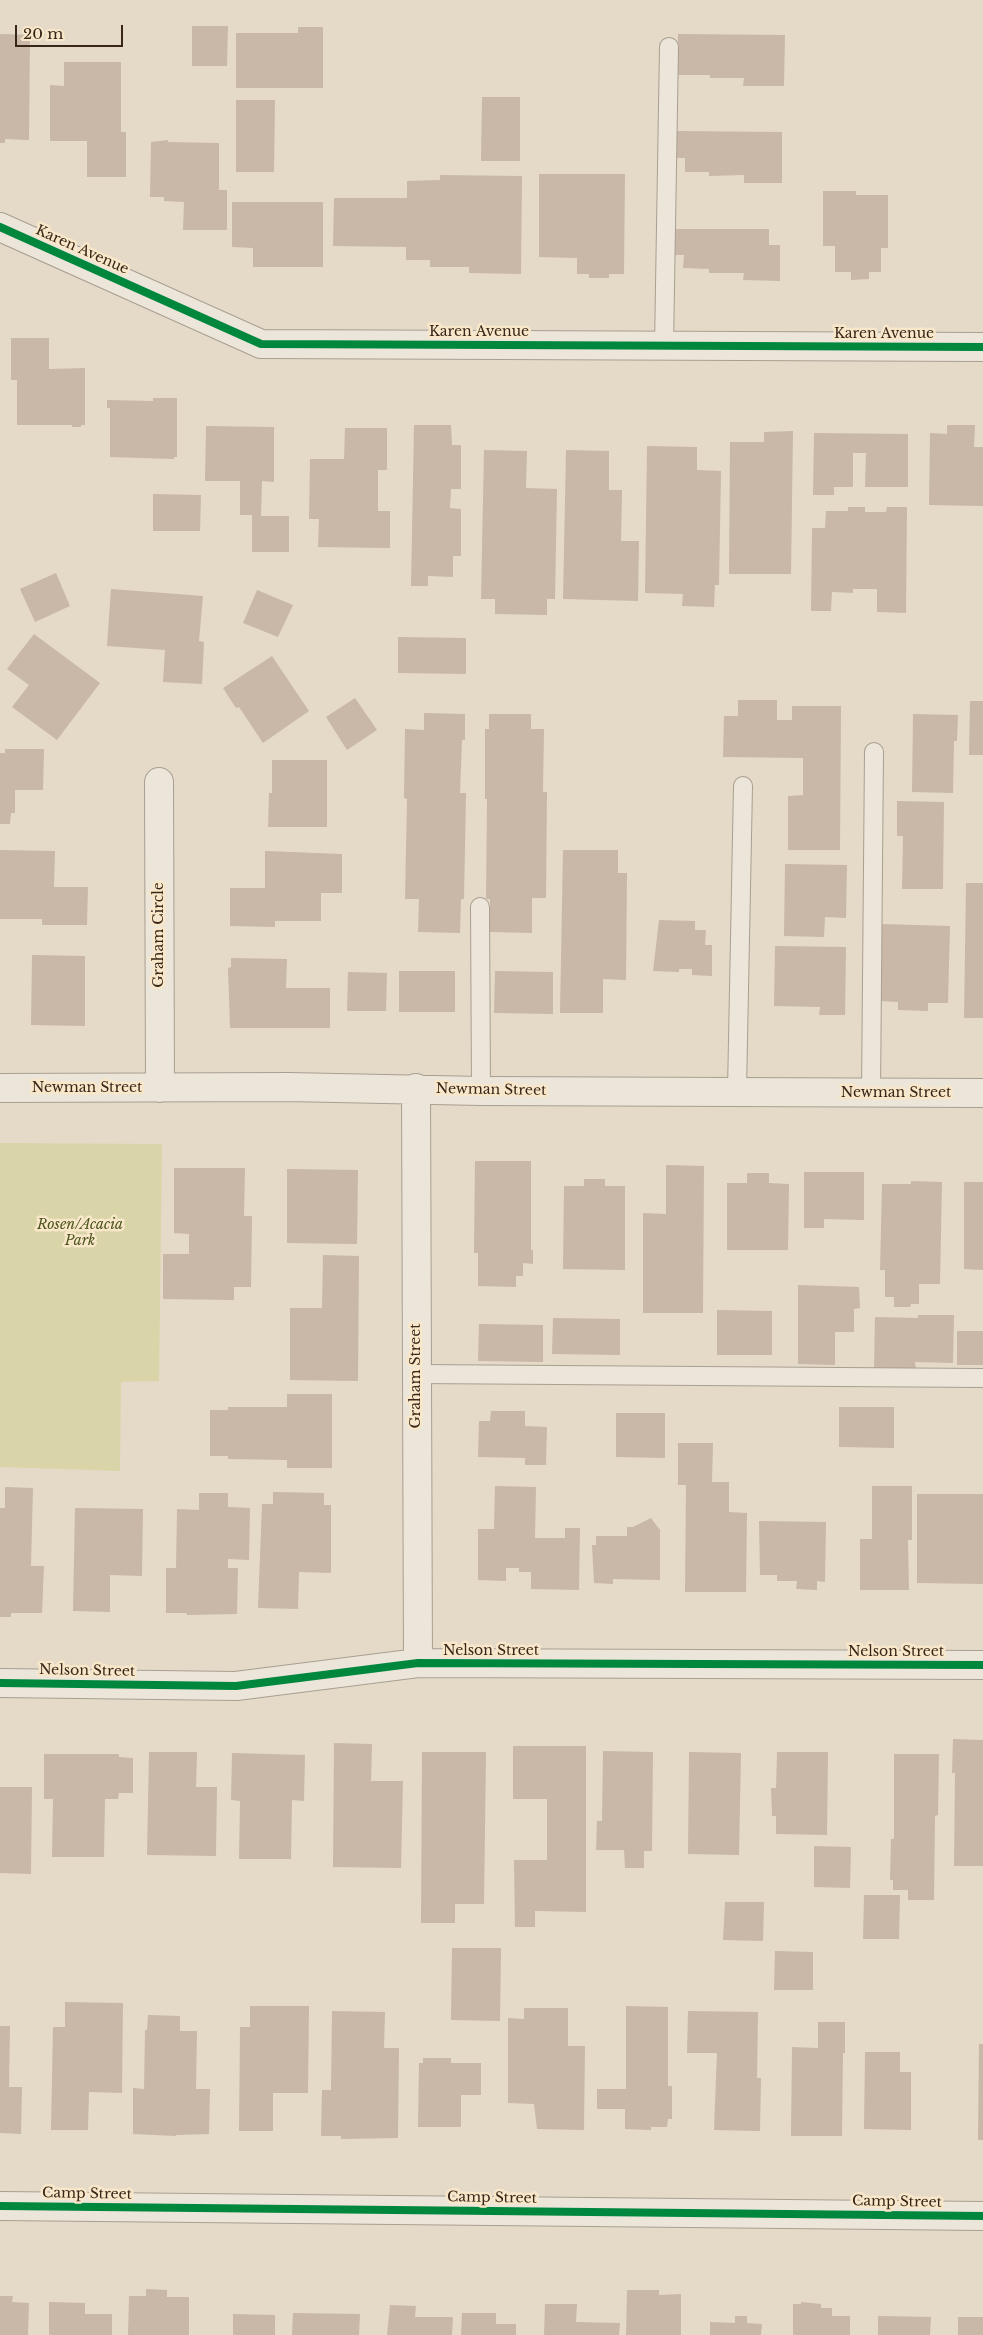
<!DOCTYPE html>
<html>
<head>
<meta charset="utf-8">
<style>
  body { margin:0 }
  #map { position:relative; width:983px; height:2335px; overflow:hidden; background:#e5dac7; font-family:"Libre Baskerville",serif }
  canvas { display:block }
  .scale { position:absolute; left:15px; top:25px; width:108px; height:22px; box-sizing:border-box; border:2px solid #382619; border-top:0; padding-left:6px; font-size:15px; line-height:18px; white-space:nowrap; color:#382619; -webkit-text-stroke:4px #f9e7ca; paint-order:stroke }
</style>
</head>
<body>
<div id="map">
<canvas width="983" height="2335"></canvas>
<div class="scale">20 m</div>
</div>
<script>
const context = document.querySelector('canvas').getContext('2d');
context.lineJoin = 'round';
function fillPath(path, color) {
  context.fillStyle = color;
  context.fill(path, 'evenodd');
}
function poly(rows) {
  const path = new Path2D();
  for (const r of rows) {
    path.moveTo(r[0], r[1]);
    for (let i = 2; i < r.length; i += 2) path.lineTo(r[i], r[i + 1]);
  }
  return path;
}
function stroke(path, color, width, dash) {
  context.strokeStyle = color;
  context.lineWidth = width;
  context.lineCap = dash ? 'butt' : 'round';
  context.setLineDash(dash || []);
  context.stroke(path);
}
function label(font, color, halo, rows, align = 'center') {
  context.font = font + ' "Libre Baskerville",serif';
  context.lineWidth = 5;
  context.setLineDash([]);
  context.textBaseline = 'middle';
  context.strokeStyle = halo;
  context.fillStyle = color;
  for (const [text, x, y, turn = 0] of rows) {
    context.save();
    context.translate(x, y);
    context.rotate((+turn || 0) * Math.PI / 180);
    context.textAlign = isNaN(turn) ? turn : align;
    if (halo) context.strokeText(text, 0, 0);
    context.fillText(text, 0, 0);
    context.restore();
  }
}
fillPath(poly([
  [0,1143,162,1144,159,1381,121,1382,120,1471,0,1467]
]), '#d9d5a8');
fillPath(poly([
  [192,26,228,26,227,66,192,66],
  [298,27,323,27,323,88,236,88,236,33,298,33],
  [0,34,30,35,29,140,5,139,5,143,0,143],
  [678,34,785,35,784,86,743,86,744,78,710,78,710,75,677,75],
  [64,62,121,62,121,132,126,132,126,177,87,177,87,141,50,141,50,85,64,86],
  [482,97,520,97,520,161,481,161],
  [236,100,275,100,274,172,236,172],
  [676,131,782,132,782,183,744,183,744,175,709,176,709,172,685,172,685,158,675,158],
  [168,140,168,142,219,143,219,190,227,190,227,230,183,230,184,202,164,201,164,197,150,197,151,142],
  [539,174,625,174,624,274,609,274,609,278,589,278,589,274,577,274,577,258,539,257],
  [440,175,522,176,521,274,469,273,469,267,430,267,430,260,406,260,406,247,333,246,334,198,407,198,407,181,440,180],
  [823,191,856,191,856,195,888,195,888,248,881,248,881,272,869,272,869,279,851,280,851,272,835,272,835,246,823,246],
  [232,202,323,202,323,267,253,267,253,248,232,247],
  [675,229,769,229,769,245,780,245,780,281,743,280,744,273,709,273,709,269,683,268,684,255,675,255,675,248,673,248,673,235,675,235],
  [11,338,49,338,49,369,85,368,85,425,81,425,81,427,72,427,72,425,17,425,17,380,11,380],
  [153,398,177,398,177,457,174,457,174,459,110,457,110,408,107,408,107,400,153,401],
  [414,425,451,425,452,445,461,445,461,489,451,489,450,508,461,509,461,556,453,556,453,577,428,576,428,586,411,586],
  [947,425,975,425,974,447,983,447,983,506,929,505,930,433,947,434],
  [206,426,274,427,274,482,262,481,261,516,289,516,289,552,252,552,252,515,240,515,240,481,205,481],
  [345,428,387,428,387,470,378,470,378,511,390,511,390,548,318,547,319,519,309,519,310,459,344,459],
  [793,431,791,574,729,574,730,442,764,442,764,432],
  [814,433,908,434,908,487,865,487,866,453,853,453,853,487,834,487,834,495,813,495],
  [647,446,697,447,697,470,721,471,719,585,715,585,714,607,682,606,683,594,645,593],
  [484,450,527,451,526,488,557,489,555,599,547,599,547,615,495,614,495,599,481,599],
  [566,450,609,451,609,490,622,490,621,541,639,541,638,601,563,599],
  [153,494,201,495,200,531,153,531],
  [848,507,865,507,865,512,886,512,887,507,907,507,906,613,877,612,877,589,853,589,853,593,832,592,831,611,811,611,812,528,825,528,826,511,848,511],
  [56,573,70,606,35,622,20,589],
  [111,589,203,596,199,641,204,642,202,684,163,682,165,650,107,646],
  [257,590,293,605,278,637,243,623],
  [34,634,100,683,57,740,12,707,29,685,7,669],
  [398,637,466,638,466,674,398,673],
  [272,656,309,711,263,743,239,707,236,708,223,688],
  [355,698,377,730,347,750,326,717],
  [738,700,777,700,777,720,792,720,792,706,841,706,840,850,788,850,788,796,803,795,803,758,723,757,724,716,738,716],
  [970,701,983,701,983,755,969,755],
  [424,713,465,714,465,740,462,740,460,793,466,793,464,899,461,899,460,933,418,932,419,899,405,899,407,799,404,798,405,729,424,730],
  [489,714,531,714,531,729,544,729,543,792,547,792,546,898,532,898,532,933,490,932,490,899,486,899,487,799,485,799,485,729,489,729],
  [913,714,958,715,957,741,954,741,953,793,912,792],
  [5,749,44,749,43,790,15,790,15,813,11,813,10,824,0,824,0,753,5,753],
  [272,760,327,760,327,827,268,827,269,793,272,793],
  [897,801,944,802,943,889,902,889,903,836,897,836],
  [0,850,55,851,54,887,88,887,87,925,42,925,42,919,0,919],
  [563,850,618,850,618,873,627,873,626,980,603,979,603,1013,560,1013],
  [265,851,342,854,342,893,321,893,321,921,275,921,275,927,230,926,230,888,265,888],
  [785,864,847,865,846,918,825,917,824,937,784,936],
  [966,883,983,883,983,1018,964,1018],
  [659,920,695,921,695,930,706,930,705,945,712,945,712,976,692,975,692,969,679,969,679,972,653,971],
  [880,924,950,926,948,1003,928,1003,928,1011,898,1010,898,1002,879,1001],
  [775,946,846,947,845,1015,819,1015,820,1007,774,1006],
  [32,955,85,956,85,1026,31,1025],
  [231,958,287,959,286,988,330,988,330,1028,230,1028,228,968,231,967],
  [399,971,455,971,455,1012,399,1012],
  [495,971,553,972,553,1014,494,1013],
  [348,972,387,973,386,1011,347,1011],
  [475,1161,531,1161,531,1250,533,1250,533,1264,523,1263,523,1276,516,1276,516,1287,478,1286,478,1253,474,1253],
  [666,1165,704,1166,703,1313,643,1313,643,1213,666,1214],
  [174,1168,245,1168,244,1216,252,1216,251,1287,234,1287,234,1300,163,1299,163,1254,189,1254,189,1234,174,1233],
  [287,1169,358,1170,357,1244,287,1243],
  [804,1172,864,1172,864,1220,824,1219,824,1228,804,1228],
  [747,1173,769,1173,769,1183,789,1184,788,1250,727,1250,727,1183,747,1183],
  [584,1179,605,1179,605,1186,625,1186,625,1270,563,1269,564,1186,584,1186],
  [911,1181,942,1182,940,1284,919,1284,919,1304,911,1304,910,1307,894,1307,894,1297,885,1297,885,1270,880,1270,882,1184,911,1184],
  [964,1182,983,1182,983,1270,964,1269],
  [323,1255,359,1256,358,1381,290,1380,290,1308,322,1308],
  [798,1285,859,1287,860,1308,854,1309,854,1332,835,1332,835,1365,798,1364],
  [717,1310,772,1311,772,1355,717,1355],
  [918,1315,954,1315,953,1363,915,1362,916,1369,874,1368,875,1317,918,1318],
  [553,1318,620,1319,620,1355,552,1354],
  [479,1324,543,1325,543,1362,478,1361],
  [957,1331,983,1331,983,1365,957,1365],
  [287,1394,332,1394,332,1468,287,1468,287,1460,228,1459,228,1456,210,1456,210,1410,228,1410,228,1407,287,1407],
  [839,1407,894,1407,894,1448,839,1447],
  [491,1411,525,1411,525,1426,547,1427,546,1465,525,1465,525,1458,478,1457,479,1421,490,1421],
  [616,1413,665,1413,665,1458,616,1457],
  [678,1443,713,1443,712,1482,729,1482,729,1512,747,1513,746,1592,685,1592,686,1485,678,1485],
  [495,1486,536,1487,535,1538,565,1538,565,1528,580,1528,579,1590,531,1589,531,1572,519,1572,519,1568,506,1568,506,1581,478,1580,478,1529,494,1529],
  [872,1486,912,1486,912,1540,908,1540,909,1590,860,1590,860,1539,872,1539],
  [5,1487,33,1488,31,1566,44,1566,42,1613,11,1613,11,1617,0,1617,0,1508,5,1508],
  [273,1492,324,1493,324,1505,331,1505,331,1573,299,1572,298,1609,258,1608,262,1504,273,1504],
  [199,1493,228,1493,228,1507,250,1508,249,1560,228,1559,228,1568,238,1568,237,1614,187,1615,187,1613,166,1613,166,1568,176,1568,177,1509,199,1510],
  [917,1494,983,1494,983,1584,917,1583],
  [75,1508,143,1509,142,1576,110,1575,110,1612,73,1611],
  [651,1518,660,1530,660,1580,613,1579,613,1584,594,1583,592,1545,596,1545,596,1536,627,1536,627,1527,633,1527],
  [759,1521,826,1522,825,1582,817,1581,817,1590,796,1589,797,1581,777,1581,777,1575,760,1575],
  [953,1739,983,1740,983,1866,954,1866,955,1773,952,1773],
  [334,1743,372,1744,371,1781,403,1781,401,1868,333,1867],
  [513,1746,586,1746,586,1912,535,1911,535,1927,515,1927,514,1860,547,1860,547,1799,513,1799],
  [603,1751,653,1752,652,1851,644,1851,644,1868,625,1868,624,1850,596,1850,597,1821,602,1821],
  [149,1752,197,1752,196,1787,217,1787,216,1856,147,1855],
  [422,1752,486,1752,484,1904,455,1904,455,1923,421,1923],
  [689,1752,741,1753,739,1855,688,1854],
  [777,1752,828,1752,827,1835,776,1834,776,1816,772,1816,771,1788,776,1788],
  [232,1753,305,1755,304,1801,292,1800,291,1859,239,1859,240,1801,231,1800],
  [44,1754,119,1754,119,1757,133,1758,133,1793,119,1793,118,1799,105,1799,104,1857,52,1857,53,1799,44,1799],
  [894,1754,939,1754,938,1815,935,1816,934,1900,908,1900,908,1890,893,1890,893,1880,890,1880,891,1839,894,1839],
  [0,1787,32,1787,31,1874,0,1873],
  [814,1846,851,1847,850,1888,814,1887],
  [864,1895,900,1895,899,1939,863,1939],
  [725,1902,764,1902,763,1941,723,1940],
  [452,1948,501,1948,500,2021,451,2020],
  [775,1951,813,1952,813,1990,774,1990],
  [65,2002,123,2003,122,2093,89,2092,88,2130,51,2130,53,2027,65,2027],
  [250,2006,309,2006,308,2093,273,2093,273,2131,239,2131,240,2027,250,2027],
  [626,2006,668,2007,668,2086,672,2086,672,2119,668,2119,667,2127,651,2127,651,2130,625,2129,625,2109,597,2109,597,2089,626,2089],
  [524,2008,568,2008,568,2046,585,2046,584,2130,537,2129,534,2104,508,2103,508,2018,524,2019],
  [332,2011,385,2012,384,2048,399,2048,398,2138,341,2139,341,2136,321,2136,322,2090,331,2090],
  [688,2011,758,2012,757,2078,761,2078,760,2131,714,2130,717,2053,687,2053],
  [148,2015,180,2016,180,2031,197,2031,196,2089,210,2089,209,2134,176,2135,176,2136,133,2134,133,2088,144,2089,145,2030,147,2030],
  [818,2022,845,2022,845,2053,843,2053,842,2136,791,2136,792,2047,818,2048],
  [0,2026,10,2026,9,2087,22,2087,21,2134,0,2133],
  [979,2044,983,2044,983,2140,978,2140],
  [865,2052,900,2052,900,2072,911,2072,911,2130,864,2129],
  [423,2058,451,2058,451,2063,481,2063,481,2095,461,2095,461,2127,418,2127,419,2063,423,2063],
  [146,2289,167,2290,167,2297,189,2297,189,2335,128,2335,129,2296,146,2296],
  [627,2290,659,2290,659,2295,681,2294,681,2335,626,2335],
  [0,2296,13,2296,12,2302,29,2303,28,2335,0,2335],
  [49,2302,85,2303,85,2314,112,2314,112,2335,49,2335],
  [801,2302,821,2304,821,2308,832,2308,832,2316,850,2316,850,2335,793,2335,793,2304,801,2304],
  [545,2304,577,2304,576,2322,620,2323,619,2335,544,2335],
  [390,2305,416,2306,415,2317,453,2317,452,2335,387,2335],
  [293,2313,360,2314,359,2335,292,2335],
  [462,2313,496,2313,496,2324,516,2324,516,2335,461,2335],
  [233,2314,275,2315,275,2335,233,2335],
  [735,2316,747,2316,747,2323,762,2324,761,2335,710,2335,710,2322,735,2323],
  [878,2316,931,2317,930,2335,878,2335],
  [958,2317,983,2317,983,2335,958,2335]
]), '#c9b7a8');
const service = poly([
  [664,346,669,47],
  [480,907,481,1091],
  [737,1091,743,786],
  [871,1093,874,752],
  [416,1374,983,1378]
]);
const minor = poly([
  [0,227,261,344,983,347],
  [159,782,160,1088],
  [0,1088,288,1087,481,1091,983,1093],
  [416,1088,418,1663],
  [0,1683,236,1686,418,1663,983,1665],
  [0,2206,983,2216]
]);
stroke(service, '#a99f91', 20);
stroke(minor, '#a99f91', 30);
stroke(service, '#ece5da', 18);
stroke(minor, '#ece5da', 28);
stroke(poly([
  [0,227,261,344,983,347],
  [0,1683,236,1686,418,1663,983,1665],
  [0,2206,983,2216]
]), '#00873e', 8);
label('14px', '#382619', '#f9e7ca', [
  ["Karen Avenue",82,250,24],
  ["Karen Avenue",479,332],
  ["Karen Avenue",884,334],
  ["Graham Circle",159,935,-90],
  ["Newman Street",87,1088],
  ["Newman Street",491,1090,1],
  ["Newman Street",896,1093],
  ["Graham Street",416,1376,-90],
  ["Nelson Street",491,1651],
  ["Nelson Street",896,1652],
  ["Nelson Street",87,1671,1],
  ["Camp Street",87,2194,1],
  ["Camp Street",492,2198,1],
  ["Camp Street",897,2202,1]
]);
label('italic 14px', '#4d561e', '#f9e7ca', [
  ["Rosen/Acacia",80,1225],
  ["Park",80,1241]
]);
</script>
</body>
</html>
